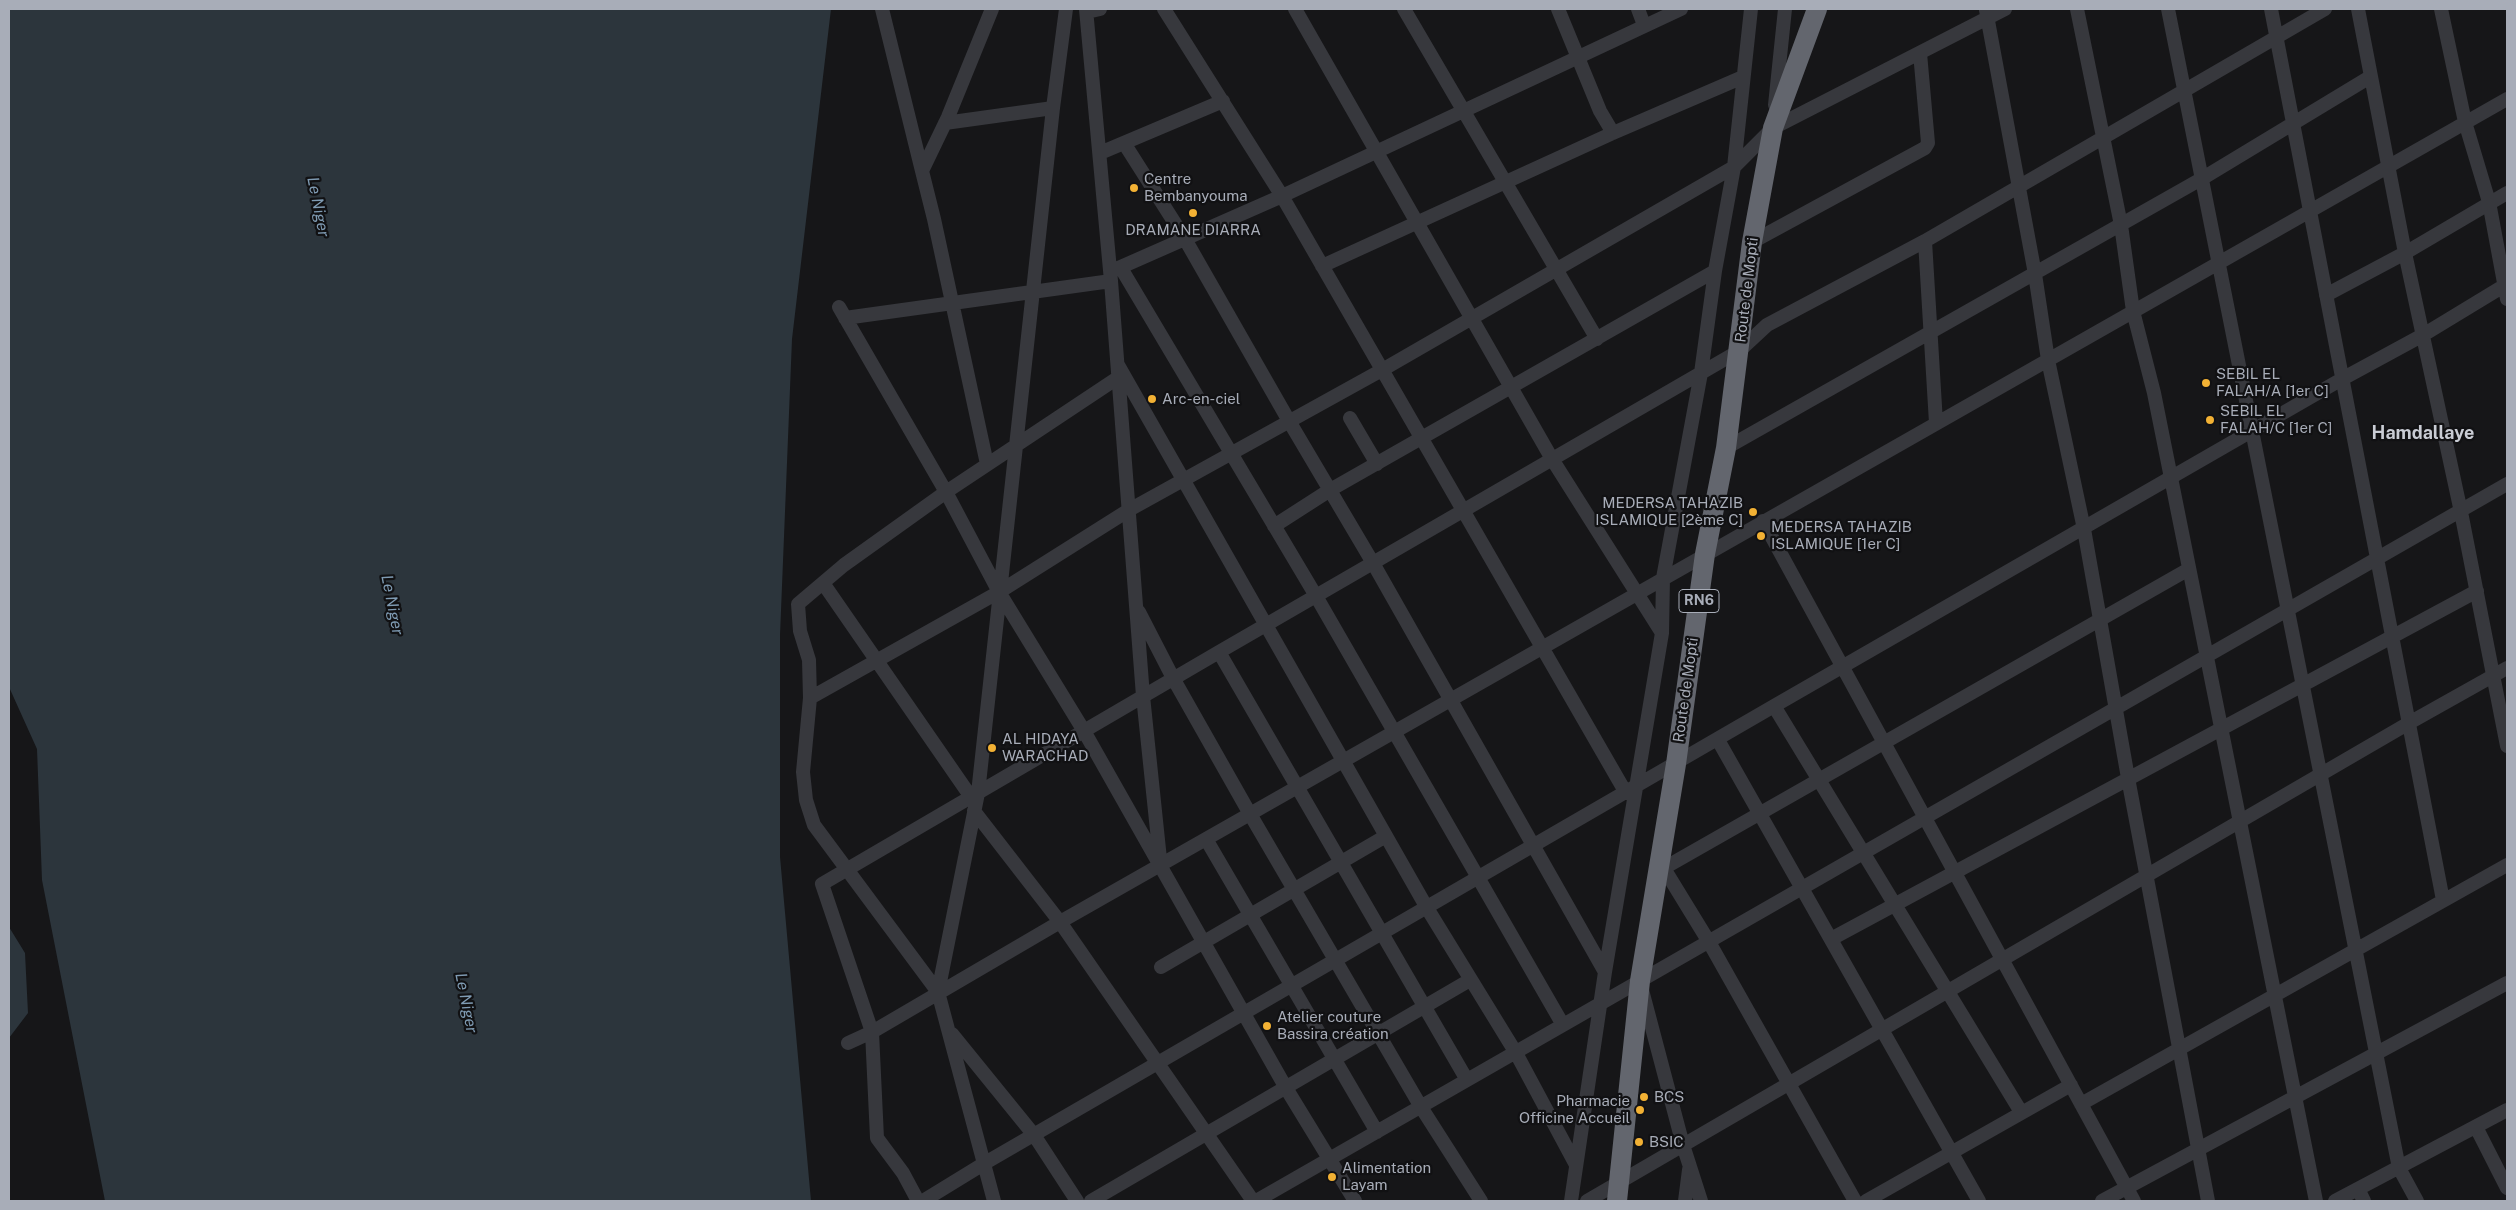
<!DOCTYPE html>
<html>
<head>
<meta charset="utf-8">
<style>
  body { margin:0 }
  #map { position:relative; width:2516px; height:1210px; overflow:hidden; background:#161618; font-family:"Public Sans",sans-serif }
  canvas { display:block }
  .frame { position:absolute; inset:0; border:10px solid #a8adb8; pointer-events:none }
</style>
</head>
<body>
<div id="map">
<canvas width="2516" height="1210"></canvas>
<div class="frame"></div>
</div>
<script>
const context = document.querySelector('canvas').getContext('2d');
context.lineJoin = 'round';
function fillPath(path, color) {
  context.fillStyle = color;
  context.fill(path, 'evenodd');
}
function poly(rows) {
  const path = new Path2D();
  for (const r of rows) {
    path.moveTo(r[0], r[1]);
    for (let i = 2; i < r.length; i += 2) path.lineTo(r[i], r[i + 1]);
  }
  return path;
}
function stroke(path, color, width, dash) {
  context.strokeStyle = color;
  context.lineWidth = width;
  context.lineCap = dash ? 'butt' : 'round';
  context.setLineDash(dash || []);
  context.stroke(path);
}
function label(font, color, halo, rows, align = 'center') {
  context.font = font + ' "Public Sans",sans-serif';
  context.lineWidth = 4.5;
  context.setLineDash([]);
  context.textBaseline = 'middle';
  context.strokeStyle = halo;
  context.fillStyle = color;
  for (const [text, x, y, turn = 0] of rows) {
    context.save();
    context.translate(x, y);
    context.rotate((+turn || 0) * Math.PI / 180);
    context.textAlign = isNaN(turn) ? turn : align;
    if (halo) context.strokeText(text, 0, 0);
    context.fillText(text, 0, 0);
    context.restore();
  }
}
fillPath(poly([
  [9,9,831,9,792,339,780,635,780,857,811,1201,105,1201,42,880,37,749,9,687],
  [9,927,25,953,28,1013,9,1038]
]), '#2c353c');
stroke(poly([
  [882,9,922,171],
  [1086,9,1111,281,1143,696,1160,859],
  [1164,9,1282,196,1626,793],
  [1295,9,1552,459,1662,633],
  [1404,9,1597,339],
  [1558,9,1600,111,1613,133],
  [1638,9,1644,25],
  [2077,9,2121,225,2133,311,2154,393,2316,1201],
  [2168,9,2399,1168,2417,1201],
  [2271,9,2443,900],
  [2358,9,2405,253,2461,512,2507,746],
  [2441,9,2465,122,2489,202,2507,299],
  [1986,10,2035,274,2048,360,2084,529,2128,778,2208,1201],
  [1087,12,1100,9],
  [1775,105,1785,9],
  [945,123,1053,108],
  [1124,143,1185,239,1289,421,1373,563,1605,972],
  [1100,153,1223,101],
  [1925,241,1936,423],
  [1752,242,1925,148,1928,143,1920,53],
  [1322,266,1613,133,1743,77],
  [1121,268,1316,596,1563,1025],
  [1114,270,1282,196,1681,9],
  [2326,295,2405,253,2507,193],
  [839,307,946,492,999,592,1084,731,1286,1088,1355,1201],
  [845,318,1111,281],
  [1118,365,1427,908,1516,1053,1576,1165],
  [1350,418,1377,464],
  [1726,448,2203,178,2370,77],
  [987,464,934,219,922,171,948,117,992,9],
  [1763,521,2134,1201],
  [1274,526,1330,490,1715,271],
  [823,583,971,797],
  [1139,612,1173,678,1250,814,1421,1107,1481,1201],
  [1219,652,1467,1080],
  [810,698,999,592,1129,510,1382,370,1734,167,1773,128,2005,9],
  [1774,706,2021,1112],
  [1718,740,1979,1201],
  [974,811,1060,922,1253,1201],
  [1206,839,1377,1132],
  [1660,862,1709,942,1855,1201],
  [1664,868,2189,569],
  [1831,939,2477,591],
  [1161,967,1386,836],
  [1642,990,1683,1145,1701,1201],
  [938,992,814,825,806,800,803,772,810,698,809,660,800,631,798,604,844,565,946,492,1119,377],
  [952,1034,1034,1135,1077,1201],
  [848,1043,872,1032,1060,922,2507,99],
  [2081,1104,2507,865],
  [2476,1127,2507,1188],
  [2358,1189,2364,1201],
  [918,1201,903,1173,877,1138,872,1032,822,884,1219,652,1739,351,1767,325,1925,241,2325,9],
  [923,1201,985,1163,1774,706,2342,379,2423,335,2507,284],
  [994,1201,938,992,978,793,1053,108,1066,9],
  [1091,1201,1470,980],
  [1256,1201,2507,484],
  [1571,1201,1605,972,1662,633,1663,578,1701,373,1715,271,1734,167,1751,9],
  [1587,1201,2409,723,2507,668],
  [1685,1201,1689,1170],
  [1866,1201,2071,1085],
  [2102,1201,2507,983],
  [2335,1201,2507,1110]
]), '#37383d', 14);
stroke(poly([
  [1617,1201,1640,981,1676,764,1705,554,1726,448,1752,242,1773,128,1817,9]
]), '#63666e', 20);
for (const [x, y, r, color] of [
  [1134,188,5,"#f2b134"],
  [1193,213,5,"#f2b134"],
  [2206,383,5,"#f2b134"],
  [1152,399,5,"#f2b134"],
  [2210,420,5,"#f2b134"],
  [1753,512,5,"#f2b134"],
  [1761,536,5,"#f2b134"],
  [992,748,5,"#f2b134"],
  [1267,1026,5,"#f2b134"],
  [1644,1097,5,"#f2b134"],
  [1640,1110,5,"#f2b134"],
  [1639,1142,5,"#f2b134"],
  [1332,1177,5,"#f2b134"]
]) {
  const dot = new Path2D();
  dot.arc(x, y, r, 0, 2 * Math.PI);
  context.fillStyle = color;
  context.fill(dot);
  stroke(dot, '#111113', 2);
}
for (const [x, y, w] of [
  [1699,601,40]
]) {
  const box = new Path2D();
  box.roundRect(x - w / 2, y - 11.5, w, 23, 4);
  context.fillStyle = '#111113';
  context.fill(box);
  stroke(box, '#a8adb8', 1);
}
label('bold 14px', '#a8adb8', null, [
  ["RN6",1699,601]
]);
label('15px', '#a8adb8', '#111113', [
  ["Centre",1144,179],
  ["Bembanyouma",1144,196],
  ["DRAMANE DIARRA",1193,230,"center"],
  ["SEBIL EL",2216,374],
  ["FALAH/A [1er C]",2216,391],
  ["Arc-en-ciel",1162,399],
  ["SEBIL EL",2220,411],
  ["FALAH/C [1er C]",2220,428],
  ["MEDERSA TAHAZIB",1743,503,"right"],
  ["ISLAMIQUE [2ème C]",1743,520,"right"],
  ["MEDERSA TAHAZIB",1771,527],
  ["ISLAMIQUE [1er C]",1771,544],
  ["AL HIDAYA",1002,739],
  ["WARACHAD",1002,756],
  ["Atelier couture",1277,1017],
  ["Bassira création",1277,1034],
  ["BCS",1654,1097],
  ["Pharmacie",1630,1101,"right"],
  ["Officine Accueil",1630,1118,"right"],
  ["BSIC",1649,1142],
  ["Alimentation",1342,1168],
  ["Layam",1342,1185]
], 'left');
label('15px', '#a8adb8', '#111113', [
  ["Route de Mopti",1747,290,-83],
  ["Route de Mopti",1686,690,-82]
]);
label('italic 16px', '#7f9bb3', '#111113', [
  ["Le Niger",318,207,79],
  ["Le Niger",392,605,79],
  ["Le Niger",466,1003,79]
]);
label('bold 18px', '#c9ccd4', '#111113', [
  ["Hamdallaye",2423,433]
]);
</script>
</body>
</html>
